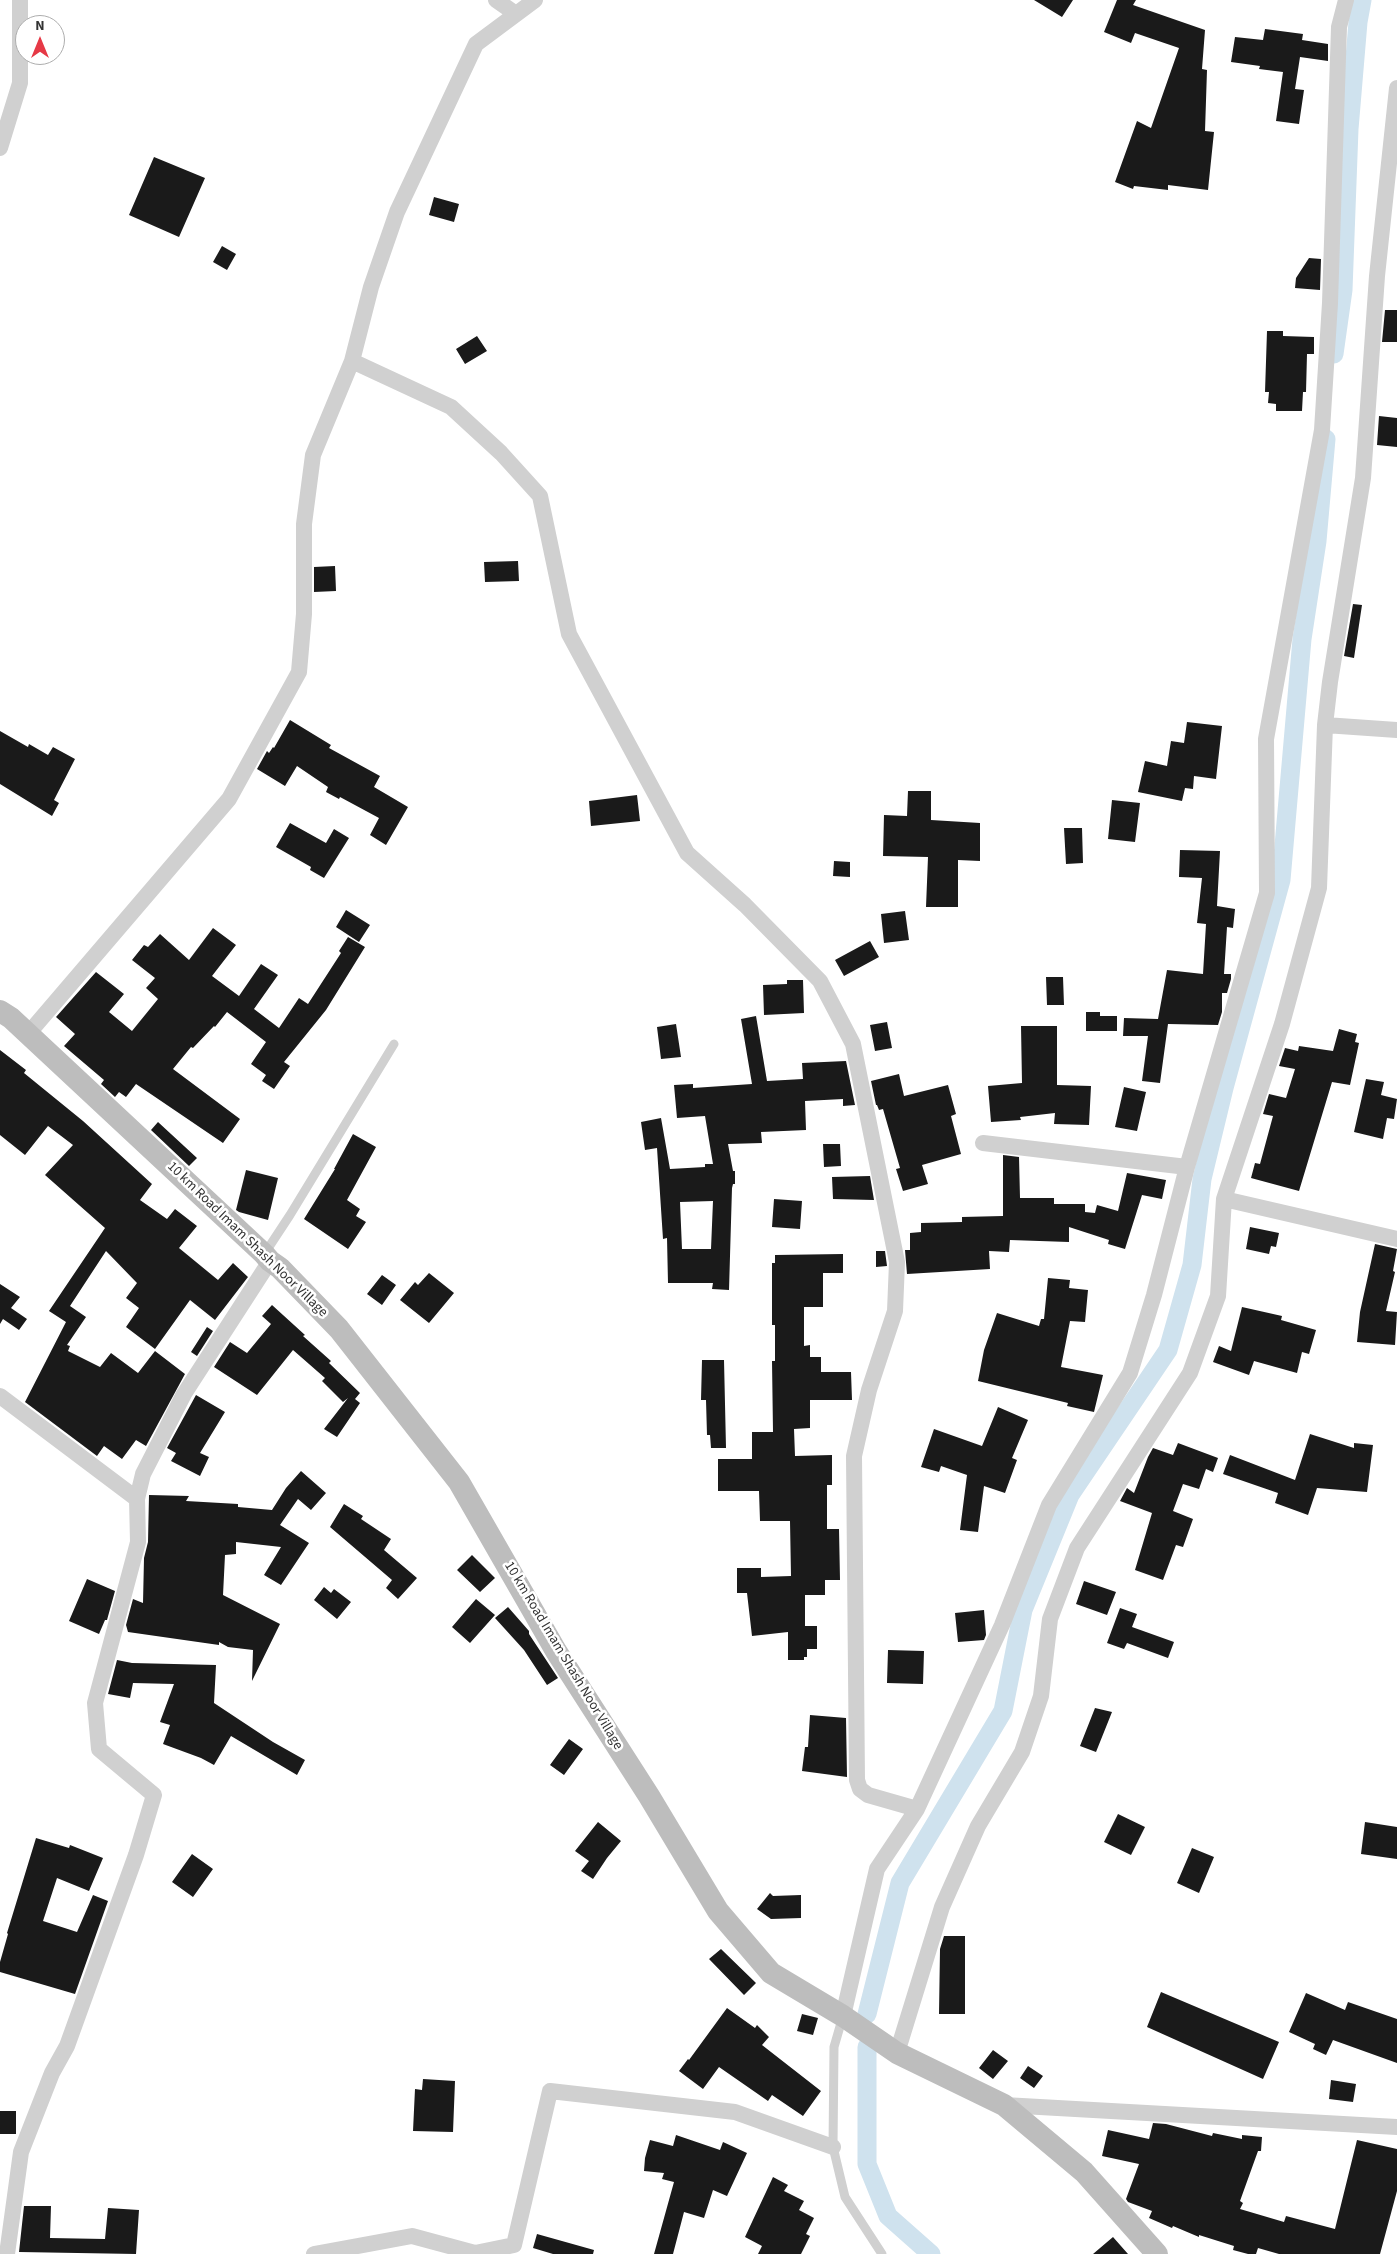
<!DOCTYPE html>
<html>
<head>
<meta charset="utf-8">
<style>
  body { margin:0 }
  #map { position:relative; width:1397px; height:2254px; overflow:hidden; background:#fff; font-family:"Source Sans 3",sans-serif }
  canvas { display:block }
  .north { position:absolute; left:15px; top:15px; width:50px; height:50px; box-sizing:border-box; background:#fff; border:1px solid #adadad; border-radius:50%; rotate:0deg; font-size:14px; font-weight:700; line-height:20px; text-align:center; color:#333 }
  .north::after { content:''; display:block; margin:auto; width:18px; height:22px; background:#e63946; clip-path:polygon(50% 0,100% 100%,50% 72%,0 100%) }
</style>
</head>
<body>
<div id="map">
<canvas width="1397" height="2254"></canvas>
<div class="north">N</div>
</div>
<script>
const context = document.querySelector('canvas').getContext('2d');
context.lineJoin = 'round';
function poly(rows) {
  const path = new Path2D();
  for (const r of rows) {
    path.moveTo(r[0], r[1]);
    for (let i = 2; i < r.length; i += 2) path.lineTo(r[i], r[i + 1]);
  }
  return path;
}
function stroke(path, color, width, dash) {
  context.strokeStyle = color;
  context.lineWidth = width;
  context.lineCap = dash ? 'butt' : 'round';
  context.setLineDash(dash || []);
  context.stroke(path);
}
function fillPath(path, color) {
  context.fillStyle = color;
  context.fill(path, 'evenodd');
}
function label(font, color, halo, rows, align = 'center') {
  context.font = font + ' "Source Sans 3",sans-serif';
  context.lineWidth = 5;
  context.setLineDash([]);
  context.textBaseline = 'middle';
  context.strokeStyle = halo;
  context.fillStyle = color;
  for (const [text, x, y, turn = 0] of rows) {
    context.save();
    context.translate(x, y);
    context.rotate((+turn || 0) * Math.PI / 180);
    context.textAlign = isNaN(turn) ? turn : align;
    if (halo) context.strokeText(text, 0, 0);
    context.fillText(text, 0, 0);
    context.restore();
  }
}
stroke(poly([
  [1334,354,1343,290,1349,129,1358,22,1362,0],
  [867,2014,900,1883,1003,1711,1023,1610,1070,1495,1168,1350,1192,1265,1202,1179,1224,1088,1281,880,1302,639,1317,541,1326,439],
  [867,2047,867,2164,888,2216,931,2254]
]), '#cfe2ee', 19);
fillPath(poly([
  [1034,0,1073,0,1062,17],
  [1117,0,1136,0,1133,5,1205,30,1202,69,1207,70,1205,131,1214,132,1208,190,1168,185,1168,190,1134,186,1133,189,1115,182,1137,121,1151,128,1179,48,1135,33,1131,43,1104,32],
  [1265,29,1303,34,1302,40,1328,44,1328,61,1300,57,1295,89,1304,90,1299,124,1276,121,1283,72,1259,69,1260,66,1231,62,1235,37,1263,40],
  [154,157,205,178,179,237,129,215],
  [434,197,459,204,454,222,429,215],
  [222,246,236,254,227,270,213,262],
  [1309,258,1321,259,1320,290,1295,288,1296,278],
  [1385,310,1397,310,1397,342,1382,342],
  [1267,331,1283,331,1283,336,1314,337,1314,354,1307,354,1306,392,1303,392,1302,411,1276,411,1276,404,1268,403,1269,392,1265,392],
  [477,336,487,351,465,364,456,349],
  [1379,416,1397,418,1397,447,1377,445],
  [518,561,519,581,485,582,484,562],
  [335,566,336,591,314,592,314,567],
  [1353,604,1362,605,1354,658,1344,656],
  [290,720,331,745,329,748,380,776,374,787,408,807,386,845,370,835,379,818,340,797,339,799,326,792,328,787,297,766,285,786,257,769,267,751,269,753,273,747,274,748],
  [1187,722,1222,726,1216,779,1194,776,1193,789,1185,788,1182,801,1138,792,1145,761,1167,766,1171,741,1184,743],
  [0,731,28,747,29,744,48,755,53,747,75,759,54,800,59,803,52,816,0,784],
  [908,791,931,791,931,820,980,823,980,861,958,860,958,907,926,907,928,857,883,856,884,815,907,816],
  [637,795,640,821,591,826,589,801],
  [1112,800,1140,803,1135,842,1108,839],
  [290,823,326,843,334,829,349,838,324,878,310,870,311,867,276,847],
  [1064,828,1082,828,1083,863,1066,864],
  [1180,850,1220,851,1217,906,1235,909,1233,928,1227,927,1224,974,1231,974,1231,979,1227,993,1222,993,1222,1012,1218,1025,1168,1024,1160,1083,1142,1081,1148,1036,1123,1036,1124,1018,1158,1019,1167,970,1203,974,1206,924,1197,923,1202,878,1179,877],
  [834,861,850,862,850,877,833,876],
  [346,910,370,925,359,942,336,927],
  [905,911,909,940,884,943,881,914],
  [213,928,236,945,212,976,239,996,261,964,278,975,254,1009,279,1028,299,998,308,1004,341,953,339,951,348,937,365,947,326,1010,284,1062,290,1066,274,1089,262,1081,266,1075,251,1064,266,1042,227,1012,215,1027,214,1026,193,1048,191,1047,173,1069,240,1119,223,1143,136,1084,126,1097,119,1092,115,1097,101,1084,104,1080,64,1046,75,1034,56,1017,96,972,124,994,109,1012,132,1031,158,999,146,988,155,978,132,960,144,945,148,947,160,934,189,960],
  [870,941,879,957,844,976,835,960],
  [1046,977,1063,977,1064,1005,1047,1005],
  [787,980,803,980,804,1013,764,1015,763,985,787,984],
  [1086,1012,1100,1012,1100,1016,1117,1016,1117,1031,1086,1031],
  [756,1016,767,1081,803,1079,802,1063,846,1061,855,1105,843,1106,843,1099,805,1101,806,1130,761,1132,762,1143,728,1144,733,1171,735,1171,735,1184,733,1184,732,1188,729,1290,712,1289,713,1283,668,1283,667,1238,663,1239,657,1148,645,1150,641,1122,661,1118,670,1169,705,1167,705,1164,713,1164,705,1116,677,1118,674,1085,693,1084,693,1088,752,1084,741,1019],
  [713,1201,711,1249,682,1249,680,1202],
  [887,1022,892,1048,875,1051,870,1025],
  [676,1024,681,1057,661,1059,657,1027],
  [1021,1026,1057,1026,1057,1085,1091,1086,1089,1125,1054,1124,1055,1113,1020,1117,1021,1120,991,1122,988,1086,1022,1083],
  [1339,1029,1357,1034,1355,1042,1359,1043,1350,1085,1332,1082,1299,1191,1251,1178,1255,1163,1260,1164,1273,1116,1263,1114,1269,1094,1286,1098,1295,1069,1279,1066,1285,1048,1298,1051,1299,1046,1333,1051],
  [0,1050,26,1070,24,1073,83,1121,152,1184,140,1200,167,1219,175,1209,197,1226,179,1248,218,1280,233,1263,248,1277,215,1320,190,1300,155,1349,126,1327,139,1308,126,1298,137,1283,106,1251,70,1306,86,1317,67,1345,70,1346,68,1351,100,1367,111,1353,138,1373,155,1351,185,1374,146,1446,136,1440,122,1459,104,1446,97,1456,25,1402,66,1322,49,1311,105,1228,45,1175,73,1145,48,1126,25,1155,0,1135],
  [899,1074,904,1096,948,1085,956,1114,951,1116,961,1154,922,1165,928,1184,903,1191,896,1169,900,1168,883,1109,879,1110,877,1105,876,1105,871,1081],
  [1366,1079,1384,1082,1381,1095,1397,1099,1394,1119,1387,1118,1383,1139,1354,1132],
  [1124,1087,1146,1092,1137,1131,1115,1127],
  [158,1122,197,1158,189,1166,151,1130],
  [353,1134,376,1147,347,1200,360,1209,356,1216,366,1222,348,1249,304,1219,335,1169,334,1169],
  [823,1144,840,1144,841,1166,824,1167],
  [1003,1155,1019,1157,1020,1198,1054,1198,1054,1204,1085,1204,1085,1212,1095,1213,1097,1205,1118,1211,1127,1173,1166,1180,1162,1199,1142,1195,1125,1249,1108,1244,1109,1240,1069,1227,1069,1242,1010,1240,1009,1252,989,1251,990,1269,907,1274,905,1250,910,1250,910,1233,921,1232,921,1223,962,1222,962,1217,1003,1216],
  [246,1170,278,1178,268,1220,239,1212,236,1210],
  [870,1176,874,1200,833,1199,832,1177],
  [774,1199,802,1201,800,1229,772,1227],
  [1250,1227,1279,1233,1276,1247,1271,1246,1269,1254,1246,1249],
  [1375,1244,1397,1249,1393,1271,1395,1272,1386,1311,1397,1312,1395,1345,1357,1342,1360,1312],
  [876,1251,885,1251,887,1266,876,1267],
  [843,1254,843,1273,823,1273,823,1307,804,1307,804,1346,810,1345,810,1357,821,1357,821,1372,851,1372,852,1400,810,1400,810,1428,794,1429,795,1456,832,1455,832,1485,827,1485,827,1529,839,1529,840,1580,825,1580,825,1595,805,1595,805,1626,817,1626,817,1649,807,1649,807,1657,804,1657,804,1660,788,1660,788,1632,752,1636,747,1593,737,1593,737,1568,761,1568,761,1577,791,1576,790,1521,760,1521,759,1491,718,1491,718,1459,752,1459,752,1432,773,1432,772,1361,775,1361,775,1325,772,1325,772,1263,775,1263,775,1255],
  [429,1273,454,1293,429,1323,400,1300,415,1282,418,1285],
  [382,1275,396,1285,382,1305,367,1294],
  [1048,1278,1070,1280,1069,1288,1088,1290,1085,1322,1070,1321,1061,1367,1103,1375,1094,1412,1067,1406,1068,1403,978,1381,984,1350,997,1313,1039,1326,1041,1319,1044,1319],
  [0,1284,20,1297,11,1308,27,1319,19,1330,3,1319,0,1324],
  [272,1305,305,1335,303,1336,331,1361,329,1363,360,1393,355,1399,360,1403,337,1437,324,1429,348,1398,343,1402,322,1381,325,1378,293,1350,257,1395,214,1367,230,1342,247,1353,271,1324,262,1316],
  [1242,1307,1282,1316,1281,1320,1316,1330,1309,1354,1302,1352,1297,1373,1254,1361,1249,1375,1213,1362,1219,1346,1231,1351],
  [207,1327,213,1331,197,1356,191,1352],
  [702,1360,724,1360,726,1448,711,1448,710,1435,707,1435,706,1400,701,1400],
  [196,1395,225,1412,200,1453,209,1457,200,1476,171,1461,176,1453,167,1448],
  [998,1407,1028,1420,1012,1458,1017,1460,1005,1493,984,1486,978,1532,960,1530,967,1475,941,1466,939,1472,921,1467,934,1429,982,1446],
  [1310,1434,1354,1448,1354,1443,1373,1445,1367,1492,1317,1488,1308,1515,1275,1503,1278,1493,1223,1474,1230,1455,1295,1480],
  [1178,1443,1218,1458,1213,1472,1206,1469,1199,1489,1183,1484,1173,1511,1193,1519,1183,1547,1176,1545,1163,1580,1135,1570,1152,1513,1120,1501,1127,1488,1134,1493,1148,1457,1153,1448,1173,1455],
  [301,1471,326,1493,311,1510,298,1499,280,1525,309,1543,281,1585,264,1575,281,1547,236,1542,236,1554,225,1555,223,1595,280,1624,252,1681,253,1650,228,1647,219,1642,219,1645,128,1632,126,1625,133,1599,143,1603,144,1558,148,1542,149,1495,189,1496,186,1501,238,1504,238,1507,272,1510,286,1488],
  [344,1504,363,1516,361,1519,391,1539,384,1550,417,1578,398,1599,386,1588,392,1580,330,1527],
  [472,1555,495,1578,480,1592,457,1570],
  [87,1579,115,1591,107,1620,105,1620,99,1634,69,1621],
  [1084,1581,1116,1592,1107,1615,1076,1604],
  [324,1587,331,1593,334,1589,351,1602,337,1619,314,1600],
  [476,1599,495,1615,470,1643,452,1627],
  [508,1607,529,1631,529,1634,558,1678,547,1685,524,1650,495,1618],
  [1120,1608,1137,1614,1132,1627,1174,1642,1168,1658,1127,1643,1124,1649,1107,1643],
  [984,1610,986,1635,984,1640,958,1642,955,1613],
  [888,1650,924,1651,923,1684,887,1683],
  [117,1660,132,1663,216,1665,214,1703,273,1742,305,1760,297,1775,231,1736,214,1765,201,1758,163,1744,170,1725,160,1722,174,1684,133,1683,130,1698,108,1694],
  [1095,1708,1112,1712,1096,1752,1080,1746],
  [810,1715,846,1718,847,1777,802,1771,805,1747,808,1747],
  [569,1739,583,1749,564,1775,550,1765],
  [1118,1814,1145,1827,1131,1855,1104,1842],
  [598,1822,621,1841,607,1858,593,1879,581,1871,589,1861,575,1851],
  [1365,1822,1397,1827,1397,1859,1361,1854],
  [36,1838,69,1848,70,1845,103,1858,89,1891,57,1878,43,1921,77,1932,93,1895,108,1901,75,1994,0,1972,0,1962,8,1934,7,1933],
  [1192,1848,1214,1857,1199,1893,1177,1883],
  [192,1854,213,1869,193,1897,172,1882],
  [770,1893,773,1896,801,1895,801,1918,771,1919,757,1909],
  [944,1936,965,1936,965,2014,939,2014,940,1949],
  [721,1949,756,1983,744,1995,709,1959],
  [1161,1992,1279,2042,1263,2079,1147,2027],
  [1306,1993,1345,2010,1348,2002,1397,2019,1397,2063,1333,2040,1326,2055,1313,2049,1315,2044,1289,2032],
  [727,2008,755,2028,757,2025,769,2037,762,2045,821,2091,803,2116,772,2095,768,2101,719,2067,703,2089,679,2071,688,2059,689,2060],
  [802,2014,818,2018,813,2035,797,2031],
  [993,2050,1008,2061,993,2079,979,2068],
  [1028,2066,1043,2076,1034,2088,1020,2078],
  [423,2079,455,2081,453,2132,413,2131,415,2089,422,2090],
  [1331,2080,1356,2084,1353,2102,1329,2099],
  [0,2111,16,2111,16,2134,0,2134],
  [1153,2123,1166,2124,1212,2136,1213,2133,1242,2139,1242,2135,1262,2137,1261,2151,1258,2151,1240,2201,1243,2203,1240,2209,1284,2222,1286,2216,1335,2229,1357,2140,1397,2149,1397,2191,1380,2254,1279,2254,1258,2248,1256,2254,1248,2254,1233,2250,1234,2246,1199,2235,1199,2237,1173,2226,1172,2228,1149,2218,1152,2211,1128,2202,1126,2199,1139,2164,1102,2156,1108,2130,1149,2139],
  [676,2135,720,2150,723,2142,747,2153,727,2196,713,2190,704,2218,684,2212,673,2254,654,2254,674,2182,662,2179,664,2173,644,2171,645,2158,650,2140,673,2146],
  [773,2177,788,2185,784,2191,804,2201,799,2210,814,2218,806,2234,810,2236,801,2254,758,2254,762,2246,745,2237],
  [24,2206,51,2206,50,2238,105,2239,108,2208,139,2210,136,2254,19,2252],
  [537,2234,594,2250,593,2254,553,2254,533,2248],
  [1113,2237,1128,2254,1093,2254]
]), '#1a1a1a');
stroke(poly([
  [265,1253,290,1215,394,1044],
  [843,2016,834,2047,833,2147,845,2197,882,2254]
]), '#d0d0d0', 9);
stroke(poly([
  [496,0,516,14],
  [0,148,20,83,20,0],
  [352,361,451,407,501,453,540,496,569,634,687,853,745,905,820,981,853,1044,897,1262,895,1311,869,1390,854,1456,857,1780,860,1789,868,1795,917,1809],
  [1325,725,1397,730],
  [28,1034,229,799,299,672,304,614,304,524,313,455,352,361,371,287,397,212,476,44,535,0],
  [983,1143,1187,1167],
  [1224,1199,1397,1239],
  [0,1396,137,1499],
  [843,2016,877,1869,917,1809,1002,1625,1049,1505,1130,1373,1154,1295,1187,1167,1267,893,1266,739,1322,430,1330,303,1339,27,1346,0],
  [897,2053,942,1907,978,1826,1022,1752,1041,1696,1050,1619,1077,1548,1190,1373,1218,1296,1224,1199,1282,1024,1319,888,1325,725,1330,682,1363,478,1377,276,1397,88],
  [1004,2105,1397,2127],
  [7,2254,21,2152,52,2073,67,2046,136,1855,154,1795,99,1749,95,1703,138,1542,137,1499,143,1474,184,1394,270,1261],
  [314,2254,412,2236,475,2253,514,2245,550,2091,735,2112,833,2147]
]), '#d0d0d0', 16);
stroke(poly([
  [0,1011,11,1018,264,1254,270,1261,280,1268,339,1329,459,1482,556,1651,649,1796,718,1911,771,1973,843,2016,897,2053,1004,2105,1084,2172,1157,2254]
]), '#bdbdbd', 22);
label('14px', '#333', '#fff', [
  ["10 km Road Imam Shash Noor Village",247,1240,44],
  ["10 km Road Imam Shash Noor Village",563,1656,59]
]);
</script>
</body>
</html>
